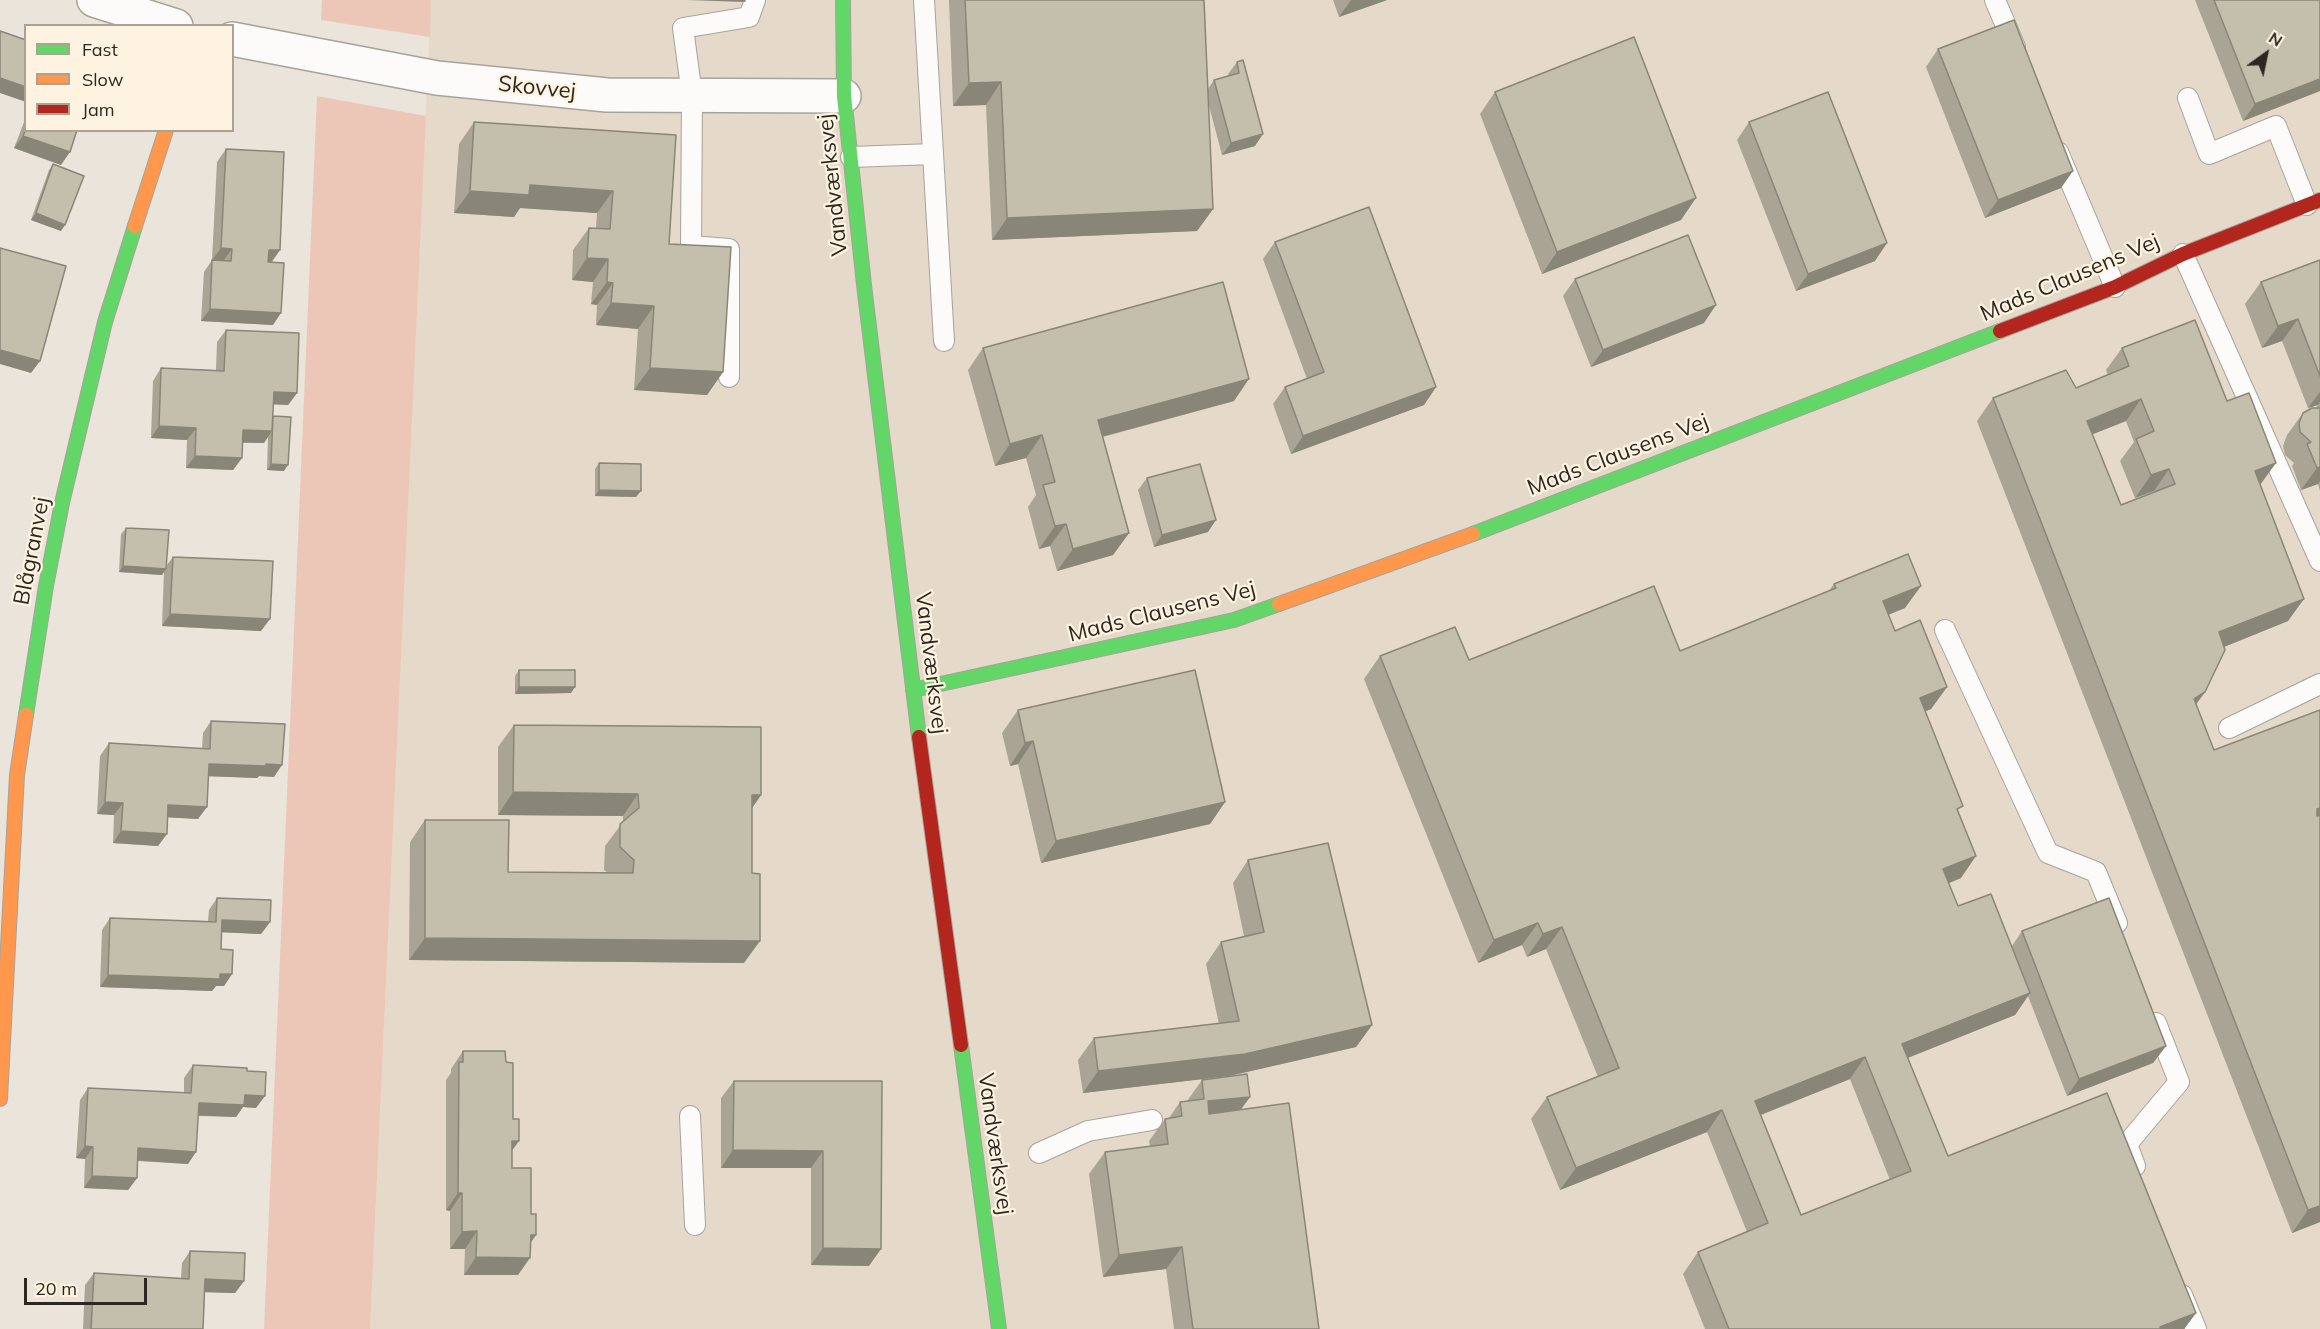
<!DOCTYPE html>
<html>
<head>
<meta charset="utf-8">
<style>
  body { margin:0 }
  #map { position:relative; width:2320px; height:1329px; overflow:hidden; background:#eae4da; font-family:Mulish,sans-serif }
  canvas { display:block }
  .legend { position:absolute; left:24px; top:24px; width:210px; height:108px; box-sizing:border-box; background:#fef3e0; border:2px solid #aaa294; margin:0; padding:8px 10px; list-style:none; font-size:18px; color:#2c2821 }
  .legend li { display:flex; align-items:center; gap:12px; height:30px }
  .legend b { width:30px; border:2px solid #aaa294 }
  .north { position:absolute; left:2236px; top:24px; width:60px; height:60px; -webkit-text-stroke:4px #fef3e0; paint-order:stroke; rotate:33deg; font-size:16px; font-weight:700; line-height:24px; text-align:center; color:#2c2821 }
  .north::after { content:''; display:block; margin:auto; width:21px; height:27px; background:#2c2821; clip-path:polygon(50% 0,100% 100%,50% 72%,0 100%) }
  .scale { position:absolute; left:24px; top:1278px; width:123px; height:27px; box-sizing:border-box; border:3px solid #2c2821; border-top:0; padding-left:8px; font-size:18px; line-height:21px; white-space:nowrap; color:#2c2821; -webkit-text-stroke:4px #fef3e0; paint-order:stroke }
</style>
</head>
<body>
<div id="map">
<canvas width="2320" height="1329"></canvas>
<ul class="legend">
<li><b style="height:8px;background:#63d668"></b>Fast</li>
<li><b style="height:8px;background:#ff974d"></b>Slow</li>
<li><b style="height:8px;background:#b3261e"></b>Jam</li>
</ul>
<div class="north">N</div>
<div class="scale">20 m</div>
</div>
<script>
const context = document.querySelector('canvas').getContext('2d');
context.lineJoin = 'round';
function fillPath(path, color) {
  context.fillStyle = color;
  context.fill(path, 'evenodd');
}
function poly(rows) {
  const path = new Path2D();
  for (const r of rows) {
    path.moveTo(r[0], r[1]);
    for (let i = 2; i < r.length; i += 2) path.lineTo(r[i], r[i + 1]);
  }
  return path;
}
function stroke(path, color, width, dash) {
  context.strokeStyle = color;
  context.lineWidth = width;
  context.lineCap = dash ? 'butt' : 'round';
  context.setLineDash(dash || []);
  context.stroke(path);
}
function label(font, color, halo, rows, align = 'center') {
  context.font = font + ' Mulish,sans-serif';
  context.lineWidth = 4.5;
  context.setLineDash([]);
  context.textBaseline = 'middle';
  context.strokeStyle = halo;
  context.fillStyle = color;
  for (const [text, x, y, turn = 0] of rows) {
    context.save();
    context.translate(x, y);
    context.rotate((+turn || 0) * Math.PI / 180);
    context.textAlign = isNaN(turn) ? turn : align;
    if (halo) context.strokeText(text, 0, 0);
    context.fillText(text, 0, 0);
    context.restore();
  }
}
fillPath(poly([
  [431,0,2320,0,2320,1329,370,1329]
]), '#e5dac9');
fillPath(poly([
  [322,0,431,0,430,37,321,20],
  [317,96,426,116,370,1329,264,1329]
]), '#ecc7b8');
const lane = poly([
  [924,0,944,341],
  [1995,0,2015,47],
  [2188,98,2209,154,2276,126,2307,205],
  [2058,152,2115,287],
  [851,157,933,154],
  [2183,254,2320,561],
  [729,377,729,249,691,246,692,95,683,28,749,17,755,0],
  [1945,630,2048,853,2096,872,2117,923],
  [2229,728,2320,684],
  [690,1116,695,1225],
  [1039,1153,1088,1131,1152,1120],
  [2135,1166,2127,1144,2179,1082,2156,1023],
  [2182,1295,2196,1329]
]);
const street = poly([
  [94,0,176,26],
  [232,39,437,78,607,95,844,96]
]);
const fast = poly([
  [843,0,844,96,864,285,919,737],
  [1473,534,2000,331],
  [913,690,1234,620,1279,604],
  [26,715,46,586,62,503,105,322,135,226],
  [961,1045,999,1329]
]);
const slow = poly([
  [135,226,166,130],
  [1279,604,1473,534],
  [0,1099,17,775,26,715]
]);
const jam = poly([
  [2000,331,2115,287,2183,254,2320,200],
  [919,737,961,1045]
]);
stroke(lane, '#a7a39b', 22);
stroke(street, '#a7a39b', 36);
stroke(fast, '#a7a39b', 16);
stroke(slow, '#a7a39b', 16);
stroke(jam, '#a7a39b', 16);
stroke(lane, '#fcfbf9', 20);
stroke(street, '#fcfbf9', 33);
stroke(fast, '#63d668', 14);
stroke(slow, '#ff974d', 14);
stroke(jam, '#b3261e', 14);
fillPath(poly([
  [949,0,1204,0,1208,89,1214,80,1229,76,1228,74,1237,62,1255,146,1222,155,1208,102,1213,209,1197,231,992,240,986,105,953,106],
  [1333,0,1387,0,1339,17],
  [2195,0,2320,0,2320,91,2243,121],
  [1938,49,2061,188,1985,218,1926,67],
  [1495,92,1681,220,1542,274,1480,114],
  [26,117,26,130,61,165,14,148],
  [474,122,676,135,669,244,723,372,707,395,634,390,638,329,596,325,597,305,591,304,593,282,572,280,573,250,589,228,596,228,597,213,520,208,514,217,454,213,459,144],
  [1749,122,1875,261,1796,291,1737,140],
  [226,149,280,250,272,262,273,325,201,321,204,272,212,260,217,162],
  [53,164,61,231,31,220,49,170],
  [1275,242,1436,387,1424,405,1291,454,1273,404,1285,387,1307,379,1263,259],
  [2320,260,2320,491,2318,484,2301,490,2292,466,2294,463,2285,455,2283,446,2287,435,2303,413,2316,408,2318,405,2308,408,2282,341,2262,348,2245,304,2261,282],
  [1575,279,1704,323,1591,367,1563,296],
  [226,330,297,393,288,405,273,404,273,418,284,471,267,470,268,436,264,443,242,443,242,458,233,470,186,468,187,440,151,438,153,381,161,368,216,370,217,342],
  [983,348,1234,401,1103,437,1129,533,1113,555,1057,571,1050,546,1039,549,1028,507,1036,495,1026,458,995,466,968,370],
  [2122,348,2260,485,2288,621,2224,647,2205,692,2196,704,2320,1222,2292,1233,1977,421,1993,398,2076,388,2108,375,2106,370],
  [2126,421,2134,442,2120,461,2135,498,2154,491,2154,492,2121,505,2092,434],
  [599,463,636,497,595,496,595,469],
  [1147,478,1208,532,1154,547,1138,490],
  [126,528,166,566,173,557,261,631,162,626,164,571,162,575,119,572,121,534],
  [1834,584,1905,608,1888,615,1895,631,1947,687,1931,709,1925,711,1959,813,1961,878,1949,883,1958,906,2012,946,2022,931,2166,1046,2153,1063,2067,1096,2028,996,2015,1015,1908,1058,1948,1156,2196,1313,2184,1329,1705,1329,1683,1274,1698,1252,1747,1232,1707,1132,1560,1190,1531,1119,1547,1097,1598,1077,1546,949,1527,957,1522,945,1478,963,1364,679,1380,656,1469,660,1680,651,1828,592],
  [1850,1079,1890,1180,1801,1215,1761,1115],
  [519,670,571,693,515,694,515,676],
  [1018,710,1225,802,1210,824,1041,863,1018,764,1010,766,1002,733],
  [211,721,274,777,259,776,257,778,209,776,198,819,168,817,158,846,113,843,114,815,97,814,100,756,109,743,202,749,203,733],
  [514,725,761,795,752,808,744,963,409,960,410,842,425,820,508,872,607,872,604,870,605,846,623,822,623,816,498,815,498,747],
  [1248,860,1372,1025,1356,1047,1229,1076,1083,1093,1078,1060,1094,1038,1219,1024,1206,964,1221,942,1244,936,1233,883],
  [217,898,270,922,261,934,222,932,221,949,232,974,224,986,216,986,212,991,100,987,102,930,110,918,208,921,209,910],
  [463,1051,512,1151,512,1168,531,1214,536,1235,531,1242,518,1275,464,1275,465,1249,450,1249,450,1211,446,1210,446,1080,451,1073,451,1069],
  [193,1065,247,1071,256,1108,243,1107,236,1117,198,1116,188,1164,138,1161,137,1178,128,1190,84,1188,85,1159,76,1158,80,1100,88,1088,184,1093,184,1078],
  [1202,1080,1250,1097,1240,1110,1319,1329,1174,1329,1166,1269,1103,1277,1089,1174,1105,1152,1150,1146,1149,1141,1165,1119,1169,1118,1180,1102,1187,1101],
  [734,1081,882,1081,869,1266,811,1265,811,1168,721,1168,721,1098],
  [190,1251,244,1281,235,1293,205,1292,203,1329,83,1329,85,1285,94,1273,181,1278,182,1263]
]), '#a9a494');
fillPath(poly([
  [687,0,746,0,745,2],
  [1351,0,1387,0,1339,17],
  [0,78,26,87,26,102,0,93],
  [2320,79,2320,91,2243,121,2255,104],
  [1001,82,986,105,953,106,969,83],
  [1263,134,1255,146,1222,155,1231,143],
  [23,136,70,152,61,165,14,148],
  [2073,171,2061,188,1985,218,1998,200],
  [530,185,613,191,597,213,520,208,514,217,454,213,470,191],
  [1696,198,1681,220,1542,274,1557,252],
  [1213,209,1197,231,992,240,1007,218],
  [36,213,65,225,61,231,31,220],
  [1887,243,1875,261,1796,291,1808,274],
  [221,248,232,249,223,261,212,260],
  [269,250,280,250,271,262,261,262],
  [587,258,608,259,593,282,572,280],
  [607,282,613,283,597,305,591,304],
  [611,303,654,306,638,329,596,325],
  [1716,305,1704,323,1591,367,1603,350],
  [210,309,281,313,273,325,201,321],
  [2298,319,2282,341,2262,348,2278,326],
  [0,350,40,361,31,373,0,364],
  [650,368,723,372,707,395,634,390],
  [1249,379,1234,401,1082,442,1098,420],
  [1436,387,1424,405,1291,454,1303,436],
  [274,392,297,393,288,405,265,404],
  [2320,392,2320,402,2318,405,2308,408],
  [2141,399,2126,421,2071,443,2087,421],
  [159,426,196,428,187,440,151,438],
  [243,430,272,431,264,443,234,442],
  [1042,435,1026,458,995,466,1010,444],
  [195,456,242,458,233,470,186,468],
  [2276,463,2260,485,2255,471],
  [271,464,288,465,284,471,267,470],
  [2320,467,2320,481,2318,484,2301,490,2317,468],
  [2169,469,2154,491,2135,498,2151,475],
  [599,490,641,491,636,497,595,496],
  [1216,520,1208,532,1154,547,1162,535],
  [1066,524,1050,546,1039,549,1055,526],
  [1129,533,1113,555,1057,571,1073,549],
  [123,566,166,569,162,575,119,572],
  [1921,586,1905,608,1867,623,1883,601],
  [2304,599,2288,621,2204,655,2219,632],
  [170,614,270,619,261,631,162,626],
  [519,687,575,687,571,693,515,694],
  [1947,687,1931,709,1904,720,1920,698],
  [2205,692,2189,714,2194,699],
  [1033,741,1018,764,1010,766,1025,743],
  [209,764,266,764,282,765,274,777,259,776,257,778,201,776],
  [513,792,638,794,623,816,498,815],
  [752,795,761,795,746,817],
  [105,802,123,803,114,815,97,814],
  [1225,802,1210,824,1041,863,1056,841],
  [168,805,207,807,198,819,160,817],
  [2320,808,2320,824,2301,831,2317,809],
  [121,831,167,834,158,846,113,843],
  [1976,856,1961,878,1927,892,1943,869],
  [222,920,270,922,261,934,214,932],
  [1538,923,1522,945,1478,963,1494,940],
  [1562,927,1546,949,1527,957,1543,934],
  [425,938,760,941,744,963,409,960],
  [220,974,232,974,224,986,216,986,212,991,100,987,108,975],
  [2030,993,2015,1015,1887,1066,1902,1044],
  [1372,1025,1356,1047,1229,1076,1083,1093,1098,1071],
  [2166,1046,2153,1063,2067,1096,2079,1079],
  [1865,1057,1850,1079,1740,1123,1755,1101],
  [245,1095,265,1096,256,1108,243,1107,236,1117,190,1115,199,1103],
  [1250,1097,1234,1119,1192,1124,1208,1101],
  [1722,1110,1707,1132,1560,1190,1576,1168],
  [512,1141,519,1141,506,1159],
  [85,1146,93,1147,85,1159,76,1158],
  [138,1148,196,1152,188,1164,130,1160],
  [733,1150,823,1151,811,1168,721,1168],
  [92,1176,137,1178,128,1190,84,1188],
  [458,1193,462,1193,450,1211,446,1210],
  [2320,1206,2320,1222,2292,1233,2308,1210],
  [477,1231,465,1249,450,1249,462,1232],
  [531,1235,536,1235,523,1253],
  [1182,1247,1166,1269,1103,1277,1119,1255],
  [823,1248,881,1249,869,1266,811,1265],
  [476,1257,530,1258,518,1275,464,1275],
  [205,1279,244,1281,235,1293,197,1292],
  [2196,1313,2184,1329,2159,1329,2160,1327]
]), '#898678');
const building = poly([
  [965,0,1204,0,1213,209,1007,218,1001,82,969,83,965,0],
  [2214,0,2320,0,2320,79,2255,104,2214,0],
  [2014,20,2073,171,1998,200,1938,49,2014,20],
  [0,31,26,40,26,87,0,78,0,31],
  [1634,37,1696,198,1557,252,1495,92,1634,37],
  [1243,60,1263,134,1231,143,1214,80,1239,73,1237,62,1243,60],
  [1828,92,1887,243,1808,274,1749,122,1828,92],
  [474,122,676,135,669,244,731,247,723,372,650,368,654,306,611,303,613,283,607,282,608,259,587,258,589,228,610,229,613,191,530,185,529,195,470,191,474,122],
  [26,129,26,130,77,130,70,152,23,136,26,129],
  [226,149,284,152,280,250,269,250,268,262,284,263,281,313,210,309,212,260,231,261,232,249,221,248,226,149],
  [53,164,84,176,65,225,36,213,53,164],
  [1369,207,1436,387,1303,436,1285,387,1324,372,1275,242,1369,207],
  [1688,235,1716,305,1603,350,1575,279,1688,235],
  [0,248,66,266,40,361,0,350,0,248],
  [2320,260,2320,376,2298,319,2278,326,2261,282,2320,260],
  [1223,282,1249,379,1098,420,1129,533,1073,549,1066,524,1055,526,1043,485,1055,482,1042,435,1010,444,983,348,1223,282],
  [2195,320,2227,401,2249,393,2276,463,2255,471,2304,599,2219,632,2225,650,2205,692,2194,699,2214,750,2320,710,2320,808,2317,809,2317,816,2320,815,2320,1206,2308,1210,1993,398,2066,370,2076,388,2129,366,2122,348,2195,320],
  [2141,399,2154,431,2136,439,2151,475,2169,469,2175,484,2121,505,2087,421,2141,399],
  [226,330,299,333,297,393,274,392,272,431,243,430,242,458,195,456,196,428,159,426,161,368,224,371,226,330],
  [2312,408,2320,408,2320,467,2317,468,2307,444,2311,442,2300,432,2299,423,2303,413,2312,408],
  [273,416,291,417,288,465,271,464,273,416],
  [599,463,641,464,641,491,599,490,599,463],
  [1200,464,1216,520,1162,535,1147,478,1200,464],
  [126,528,169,530,166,569,123,566,126,528],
  [1908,554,1921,586,1883,601,1895,631,1920,620,1947,687,1920,698,1963,806,1957,809,1976,856,1943,869,1958,906,1991,894,2030,993,1902,1044,1948,1156,2107,1093,2196,1313,2160,1327,2161,1329,1729,1329,1698,1252,1768,1223,1722,1110,1576,1168,1547,1097,1619,1068,1562,927,1543,934,1538,923,1494,940,1380,656,1455,627,1469,660,1654,586,1680,651,1836,588,1834,584,1908,554],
  [1865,1057,1911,1171,1801,1215,1755,1101,1865,1057],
  [173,557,273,561,270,619,170,614,173,557],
  [519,670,575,670,575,687,519,687,519,670],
  [1195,670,1225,802,1056,841,1033,741,1025,743,1018,710,1195,670],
  [211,721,285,724,282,765,266,764,266,766,209,764,207,807,168,805,167,834,121,831,123,803,105,802,109,743,210,749,211,721],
  [514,725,761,727,761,795,752,795,752,873,760,874,760,941,425,938,425,820,509,820,508,872,633,873,634,860,620,847,620,824,639,808,638,794,513,792,514,725],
  [1328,843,1372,1025,1245,1054,1098,1071,1094,1038,1239,1021,1221,942,1264,932,1248,860,1328,843],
  [217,898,271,900,270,922,222,920,221,949,233,950,232,974,220,974,220,979,108,975,110,918,216,922,217,898],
  [2109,898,2166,1046,2079,1079,2022,931,2109,898],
  [463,1051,505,1051,506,1062,513,1063,513,1119,519,1119,519,1141,512,1141,512,1168,531,1168,531,1214,536,1214,536,1235,531,1235,530,1258,476,1257,477,1231,462,1232,462,1193,458,1193,459,1062,463,1062,463,1051],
  [193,1065,247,1068,247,1071,266,1072,265,1096,245,1095,244,1105,199,1103,196,1152,138,1148,137,1178,92,1176,93,1147,85,1146,88,1088,191,1093,193,1065],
  [1247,1074,1250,1097,1208,1101,1209,1114,1289,1103,1319,1329,1193,1329,1182,1247,1119,1255,1105,1152,1168,1144,1165,1119,1182,1116,1180,1102,1204,1099,1202,1080,1247,1074],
  [734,1081,882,1081,881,1249,823,1248,823,1151,733,1150,734,1081],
  [190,1251,245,1253,244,1281,205,1279,203,1329,91,1329,94,1273,189,1279,190,1251]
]);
fillPath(building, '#c4bfac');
stroke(building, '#898678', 1.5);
label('22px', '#2c2821', '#fef3e0', [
  ["Skovvej",537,88,6],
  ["Vandværksvej",833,185,-96],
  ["Mads Clausens Vej",2070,278,-23],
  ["Mads Clausens Vej",1618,455,-21],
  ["Blågranvej",32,551,-79],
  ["Mads Clausens Vej",1162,612,-14],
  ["Vandværksvej",931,663,83],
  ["Vandværksvej",995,1144,82]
]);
</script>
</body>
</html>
